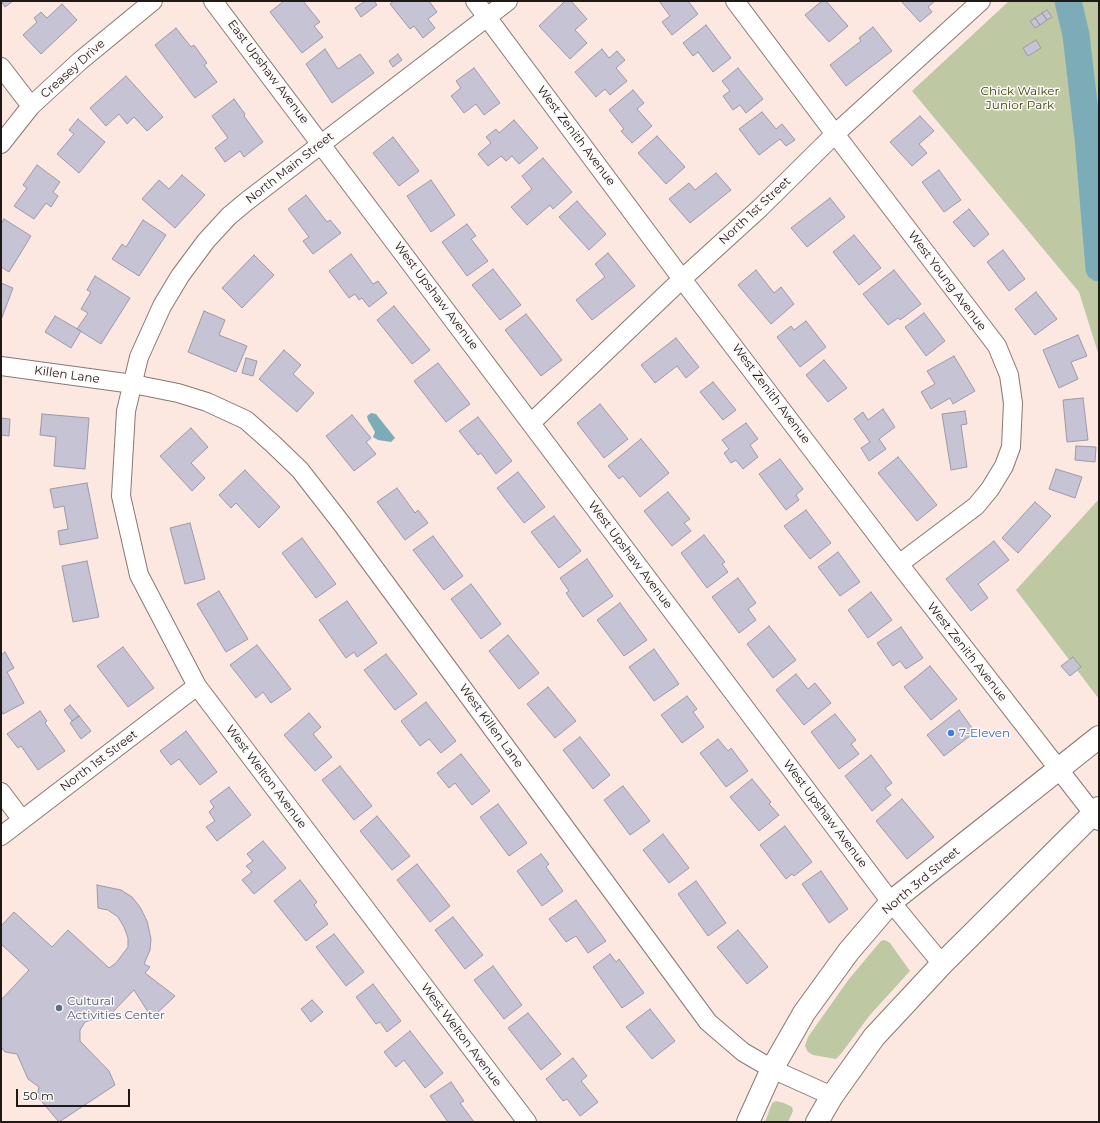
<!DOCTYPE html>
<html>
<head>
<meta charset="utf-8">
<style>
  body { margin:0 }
  #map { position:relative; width:1100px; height:1123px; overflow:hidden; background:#fce8e1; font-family:Montserrat,sans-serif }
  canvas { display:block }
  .frame { position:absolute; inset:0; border:2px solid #201a17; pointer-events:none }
  .scale { position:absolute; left:16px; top:1089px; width:114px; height:18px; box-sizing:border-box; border:2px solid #201a17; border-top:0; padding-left:5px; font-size:12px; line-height:14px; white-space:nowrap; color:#201a17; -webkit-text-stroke:3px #fdf9f8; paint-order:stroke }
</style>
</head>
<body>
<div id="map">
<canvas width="1100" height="1123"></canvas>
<div class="frame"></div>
<div class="scale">50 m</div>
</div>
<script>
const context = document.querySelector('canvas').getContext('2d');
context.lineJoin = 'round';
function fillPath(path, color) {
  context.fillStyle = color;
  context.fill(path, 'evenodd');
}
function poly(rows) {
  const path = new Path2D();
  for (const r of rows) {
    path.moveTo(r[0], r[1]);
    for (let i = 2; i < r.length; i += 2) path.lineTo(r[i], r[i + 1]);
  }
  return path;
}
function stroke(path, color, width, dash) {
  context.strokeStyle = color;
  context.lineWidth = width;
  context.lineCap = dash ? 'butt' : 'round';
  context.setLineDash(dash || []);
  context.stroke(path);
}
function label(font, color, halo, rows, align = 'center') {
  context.font = font + ' Montserrat,sans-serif';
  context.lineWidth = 3;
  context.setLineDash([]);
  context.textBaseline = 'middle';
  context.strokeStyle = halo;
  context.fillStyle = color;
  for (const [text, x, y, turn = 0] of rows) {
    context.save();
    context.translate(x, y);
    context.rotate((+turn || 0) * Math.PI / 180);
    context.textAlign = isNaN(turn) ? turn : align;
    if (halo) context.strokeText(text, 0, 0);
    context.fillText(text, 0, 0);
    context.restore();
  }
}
fillPath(poly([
  [1009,1,1099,1,1099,356,1079,292,912,91],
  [1099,499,1099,699,1016,590],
  [883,940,887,941,890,943,910,971,870,1015,840,1055,836,1059,813,1055,808,1052,805,1046,808,1037,849,979,880,942],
  [776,1101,784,1103,792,1107,793,1111,788,1122,765,1122,772,1103]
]), '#bec8a2');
fillPath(poly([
  [371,413,376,414,395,438,391,442,378,440,373,437,375,432,368,420,367,416]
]), '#7bacb7');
stroke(poly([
  [1068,1,1076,35,1088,138,1099,268]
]), '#7bacb7', 27);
const building = poly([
  [1,1,13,1,5,7,1,1],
  [284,1,303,1,320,22,314,26,323,37,302,53,270,12,284,1],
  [365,1,374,1,377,5,361,17,355,8,365,1],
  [394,1,429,1,437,12,428,19,435,28,423,38,414,26,410,29,390,4,394,1],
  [565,1,571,1,587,19,575,30,587,43,570,59,539,26,565,1],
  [659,1,688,1,698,14,672,35,662,22,670,16,659,1],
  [822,1,826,1,848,26,829,42,805,15,822,1],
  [901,1,935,1,928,7,932,12,920,22,901,1],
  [62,4,77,20,41,54,23,35,37,22,34,18,41,12,47,18,62,4],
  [1047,10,1052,17,1047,20,1042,13,1047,10],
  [1042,13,1047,20,1040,25,1035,18,1042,13],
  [1035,18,1040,25,1035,28,1030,21,1035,18],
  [706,25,731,58,713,72,698,52,693,56,683,43,706,25],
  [873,27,892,51,846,86,830,65,861,41,859,38,873,27],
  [176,28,191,47,194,45,207,63,204,65,217,82,195,98,155,45,176,28],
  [1036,40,1041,48,1028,56,1023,48,1036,40],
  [325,49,338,69,360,54,374,73,332,103,306,64,325,49],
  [602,49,609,58,617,51,625,60,616,68,627,81,610,95,605,89,596,97,575,72,602,49],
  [398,54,402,60,393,67,389,61,398,54],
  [474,68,500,103,484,115,476,104,464,113,451,96,461,88,456,81,474,68],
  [738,68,763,99,746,113,740,105,733,110,723,96,730,91,722,81,738,68],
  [126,76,163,117,147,131,134,117,127,124,119,114,106,126,90,108,126,76],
  [633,90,644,103,637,109,652,126,632,143,621,131,624,129,609,110,633,90],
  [234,99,245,114,244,116,263,142,244,157,240,151,225,162,215,148,228,138,212,116,234,99],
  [762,112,776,129,782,124,795,140,786,146,780,139,759,155,739,129,762,112],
  [920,116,934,131,919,144,927,153,912,166,890,142,920,116],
  [78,119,105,142,79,173,57,154,74,134,69,130,78,119],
  [514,120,538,148,519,164,512,156,506,161,501,156,488,166,478,154,491,143,486,137,496,129,499,133,514,120],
  [657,136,685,167,666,184,638,153,657,136],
  [393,137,419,171,399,186,373,153,393,137],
  [543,158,572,192,553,209,550,205,527,225,511,207,532,189,522,176,543,158],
  [37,165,60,182,53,192,58,196,51,207,46,203,34,219,14,206,27,188,23,185,37,165],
  [939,170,961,200,944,212,922,182,939,170],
  [716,173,731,190,690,223,669,199,689,183,695,190,716,173],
  [182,175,205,195,175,228,142,199,159,180,169,189,182,175],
  [431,180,455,215,431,232,407,196,431,180],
  [306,195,327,222,330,220,341,233,313,254,303,241,309,237,288,209,306,195],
  [830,198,845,217,807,247,791,228,830,198],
  [577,201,606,234,589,250,559,217,577,201],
  [969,209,989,234,974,247,953,222,969,209],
  [4,219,31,236,9,272,1,267,1,224,4,219],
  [143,220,166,235,139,276,112,259,122,244,126,247,143,220],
  [467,224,476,236,471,239,488,261,467,276,442,242,467,224],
  [854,235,881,268,859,285,833,252,854,235],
  [1003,250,1025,279,1009,291,987,262,1003,250],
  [608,253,635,286,592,320,576,300,605,277,595,264,608,253],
  [351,254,373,284,378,281,387,293,369,307,362,298,359,300,355,294,349,298,329,271,351,254],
  [254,255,274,275,242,308,222,288,254,255],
  [493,269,521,305,500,320,472,285,493,269],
  [756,270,774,293,781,287,794,304,771,324,738,285,756,270],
  [894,270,921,304,900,320,898,318,888,325,863,294,894,270],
  [95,276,130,298,101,344,77,329,88,313,81,309,91,292,87,290,95,276],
  [1,283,13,288,1,320,1,283],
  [1036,292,1057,319,1035,335,1015,309,1036,292],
  [394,306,430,350,412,364,377,320,394,306],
  [204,311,225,320,219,335,247,346,236,372,188,352,204,311],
  [924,313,945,341,926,356,905,327,924,313],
  [526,314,562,360,541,376,505,330,526,314],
  [55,316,81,331,71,348,45,332,55,316],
  [806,321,826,347,800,367,777,337,791,326,794,330,806,321],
  [1078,335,1087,356,1071,362,1078,379,1059,388,1043,350,1078,335],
  [676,338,699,367,686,378,677,366,655,383,641,365,676,338],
  [284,350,301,365,293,374,314,393,297,412,259,379,284,350],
  [954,356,975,391,953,404,950,398,931,409,921,392,935,384,927,371,954,356],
  [246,358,257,361,253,376,242,373,246,358],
  [824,360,847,388,828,402,806,375,824,360],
  [438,363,470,404,446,422,414,381,438,363],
  [713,382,736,410,723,420,700,392,713,382],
  [1083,398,1088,440,1067,442,1063,400,1083,398],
  [600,404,628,439,604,458,577,423,600,404],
  [883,409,895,427,879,439,886,449,869,461,861,448,870,442,854,419,863,412,868,420,883,409],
  [965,411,967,424,961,425,967,467,951,470,942,414,965,411],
  [42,414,89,418,85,469,54,466,56,437,40,435,42,414],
  [352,415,371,438,366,442,376,454,354,471,326,436,352,415],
  [478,417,512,461,496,474,481,453,478,455,459,431,478,417],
  [1,418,10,419,9,436,1,435,1,418],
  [746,423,758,439,750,445,758,457,743,469,736,460,731,463,724,453,729,449,722,440,746,423],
  [191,428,208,447,191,463,205,478,192,491,160,456,191,428],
  [641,439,669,473,640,497,623,476,619,479,608,466,641,439],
  [1076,446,1096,447,1095,462,1075,460,1076,446],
  [898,457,937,505,917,521,878,473,898,457],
  [780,459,803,489,796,495,799,500,786,510,759,474,780,459],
  [1056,469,1082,477,1075,498,1049,489,1056,469],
  [245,470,280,507,259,528,236,503,231,508,219,495,245,470],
  [518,472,545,507,524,523,497,488,518,472],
  [87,483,98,538,60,545,58,531,68,529,64,506,54,508,50,489,87,483],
  [397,488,415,513,418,510,428,523,405,540,377,502,397,488],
  [668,492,690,519,684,523,691,531,672,546,644,511,668,492],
  [1035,502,1051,516,1018,553,1002,538,1035,502],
  [806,510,831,543,810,559,784,526,806,510],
  [554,516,581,551,559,568,531,532,554,516],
  [190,523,205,579,185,584,170,528,190,523],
  [704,535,725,562,722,564,728,572,707,588,681,553,704,535],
  [433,536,463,576,444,590,413,550,433,536],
  [302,538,336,584,316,598,282,553,302,538],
  [994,541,1009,560,978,584,988,598,971,611,946,579,994,541],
  [838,552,860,582,840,596,818,567,838,552],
  [587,559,613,596,583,617,566,593,569,591,560,578,587,559],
  [87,561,99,617,73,622,62,566,87,561],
  [738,578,756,603,748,609,756,620,739,633,712,597,738,578],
  [471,584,501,624,481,639,451,599,471,584],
  [219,591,248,639,226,652,197,604,219,591],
  [871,592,892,620,868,638,848,610,871,592],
  [347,601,377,643,357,657,354,652,346,658,319,620,347,601],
  [620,603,647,640,624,656,597,620,620,603],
  [769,626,796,660,773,678,747,644,769,626],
  [901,627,923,658,906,669,900,661,893,666,877,643,901,627],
  [508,635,539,673,519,689,489,651,508,635],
  [257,645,291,689,271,703,263,692,256,698,230,665,257,645],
  [123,647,154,688,128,707,97,666,123,647],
  [654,649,679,684,654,701,629,667,654,649],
  [5,652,14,668,7,672,24,703,3,714,1,710,1,655,5,652],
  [386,654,417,694,395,710,364,670,386,654],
  [1073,657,1081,667,1070,676,1061,666,1073,657],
  [930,666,957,699,931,720,904,687,930,666],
  [796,674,808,689,815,683,831,703,804,725,776,690,796,674],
  [548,687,576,721,555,738,527,704,548,687],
  [687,696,697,709,693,712,704,727,682,743,661,715,687,696],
  [426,702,456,741,441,753,429,739,420,746,401,721,426,702],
  [70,705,79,716,72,721,64,710,70,705],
  [959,710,975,732,944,756,927,735,959,710],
  [40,711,47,721,45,723,65,751,38,770,21,746,18,748,7,734,40,711],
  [309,713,321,727,313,734,332,757,315,771,284,735,309,713],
  [835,714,856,740,851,744,859,754,839,769,811,732,835,714],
  [79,716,91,731,81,739,70,723,79,716],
  [186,731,217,772,200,785,179,759,171,765,160,751,186,731],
  [580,737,610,775,593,789,563,750,580,737],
  [718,739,728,751,731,748,748,771,726,787,700,753,718,739],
  [461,754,490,791,472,805,455,783,449,788,437,773,461,754],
  [871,755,892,783,885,788,891,795,872,811,845,776,871,755],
  [340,766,372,806,354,820,322,780,340,766],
  [752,779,771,802,769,804,779,815,759,831,730,797,752,779],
  [623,786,650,821,630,835,604,800,623,786],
  [229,787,251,815,217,841,206,827,215,821,209,812,214,807,210,801,229,787],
  [902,799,934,837,907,859,876,821,902,799],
  [498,804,527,843,509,856,480,817,498,804],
  [377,816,410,856,392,870,360,831,377,816],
  [785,826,812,862,794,876,792,874,786,879,760,845,785,826],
  [663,834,689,868,669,883,643,850,663,834],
  [263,841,286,868,254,894,242,880,252,872,246,866,253,861,247,854,263,841],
  [541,854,549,864,546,867,563,891,542,906,517,871,541,854],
  [417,864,450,906,430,922,397,880,417,864],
  [821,871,848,909,829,923,802,884,821,871],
  [300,880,317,902,314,905,328,924,306,941,274,901,300,880],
  [696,881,726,923,708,936,678,894,696,881],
  [97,885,121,890,132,897,140,907,147,921,151,939,150,950,144,964,150,967,145,973,175,996,152,1018,134,990,105,1020,100,1017,85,1022,80,1030,80,1041,109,1071,115,1085,59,1122,37,1096,39,1087,28,1079,17,1054,5,1052,1,1047,1,1000,29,970,1,944,1,926,14,912,52,947,68,930,109,968,116,963,128,947,128,938,124,927,118,917,108,910,98,908,97,885],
  [576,900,606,941,588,953,576,936,566,942,549,919,576,900],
  [453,917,483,955,465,969,435,930,453,917],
  [738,930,768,967,747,984,717,947,738,930],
  [334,934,364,972,346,986,316,947,334,934],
  [610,954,616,962,619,959,644,993,622,1008,593,967,610,954],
  [493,966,522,1005,504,1019,474,980,493,966],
  [373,984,401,1021,387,1032,380,1022,376,1024,356,997,373,984],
  [312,1000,323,1012,311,1022,301,1009,312,1000],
  [650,1009,675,1041,652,1059,626,1027,650,1009],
  [528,1013,561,1054,541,1070,508,1028,528,1013],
  [410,1031,443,1073,425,1088,404,1060,396,1067,384,1052,410,1031],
  [573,1058,587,1076,581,1081,598,1102,580,1116,567,1099,563,1101,546,1079,573,1058],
  [451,1082,464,1101,460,1103,474,1122,448,1122,430,1096,451,1082]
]);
fillPath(building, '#c6c3d4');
stroke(building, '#9b99a9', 1);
const minor = poly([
  [213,1,891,902,942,964],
  [475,1,682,279,899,564,1099,821],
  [508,1,247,201,229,216,206,241,180,276,162,306,139,357,126,411,121,496,139,575,197,686,527,1122],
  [735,1,835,134,997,346,1009,375,1013,403,1011,447,1004,466,990,489,976,506,899,564],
  [1,67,31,106],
  [1,144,31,106,80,61,153,1],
  [1,366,133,384,178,393,207,402,246,420,273,444,300,470,342,524,708,1022,743,1052,772,1069,832,1096],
  [531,423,682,279,760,208,835,134,981,1],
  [1,792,22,820],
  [1,836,197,686]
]);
const major = poly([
  [748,1122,772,1069,804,1013,849,951,891,902,1099,737],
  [817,1122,832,1096,874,1037,942,964,1099,808]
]);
stroke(minor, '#887871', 20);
stroke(major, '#887871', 24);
stroke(minor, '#fff', 18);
stroke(major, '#fff', 22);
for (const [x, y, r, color] of [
  [951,733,4,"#3f7fe0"],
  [59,1008,4,"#5c6f8a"]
]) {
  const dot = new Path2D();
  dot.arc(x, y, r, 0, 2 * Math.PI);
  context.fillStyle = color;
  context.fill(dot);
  stroke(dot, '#fdf9f8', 1.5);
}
label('12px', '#201a17', '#fdf9f8', [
  ["Creasey Drive",73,69,-42],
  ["East Upshaw Avenue",268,72,53],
  ["West Zenith Avenue",576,136,53],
  ["North Main Street",290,168,-38],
  ["North 1st Street",755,211,-43],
  ["West Young Avenue",947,281,53],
  ["West Upshaw Avenue",436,296,53],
  ["Killen Lane",67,375,8],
  ["West Zenith Avenue",771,394,53],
  ["West Upshaw Avenue",630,555,53],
  ["West Zenith Avenue",967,652,52],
  ["West Killen Lane",491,726,54],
  ["North 1st Street",99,761,-37],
  ["West Welton Avenue",266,777,53],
  ["West Upshaw Avenue",825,814,53],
  ["North 3rd Street",921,881,-40],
  ["West Welton Avenue",461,1035,53]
]);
label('12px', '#3b4605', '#fdf9f8', [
  ["Chick Walker",1020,91],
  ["Junior Park",1020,105]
]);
label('12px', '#366cbe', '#fdf9f8', [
  ["7-Eleven",959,733]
], 'left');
label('12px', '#4e5e75', '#fdf9f8', [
  ["Cultural",67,1001],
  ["Activities Center",67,1015]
], 'left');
</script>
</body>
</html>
